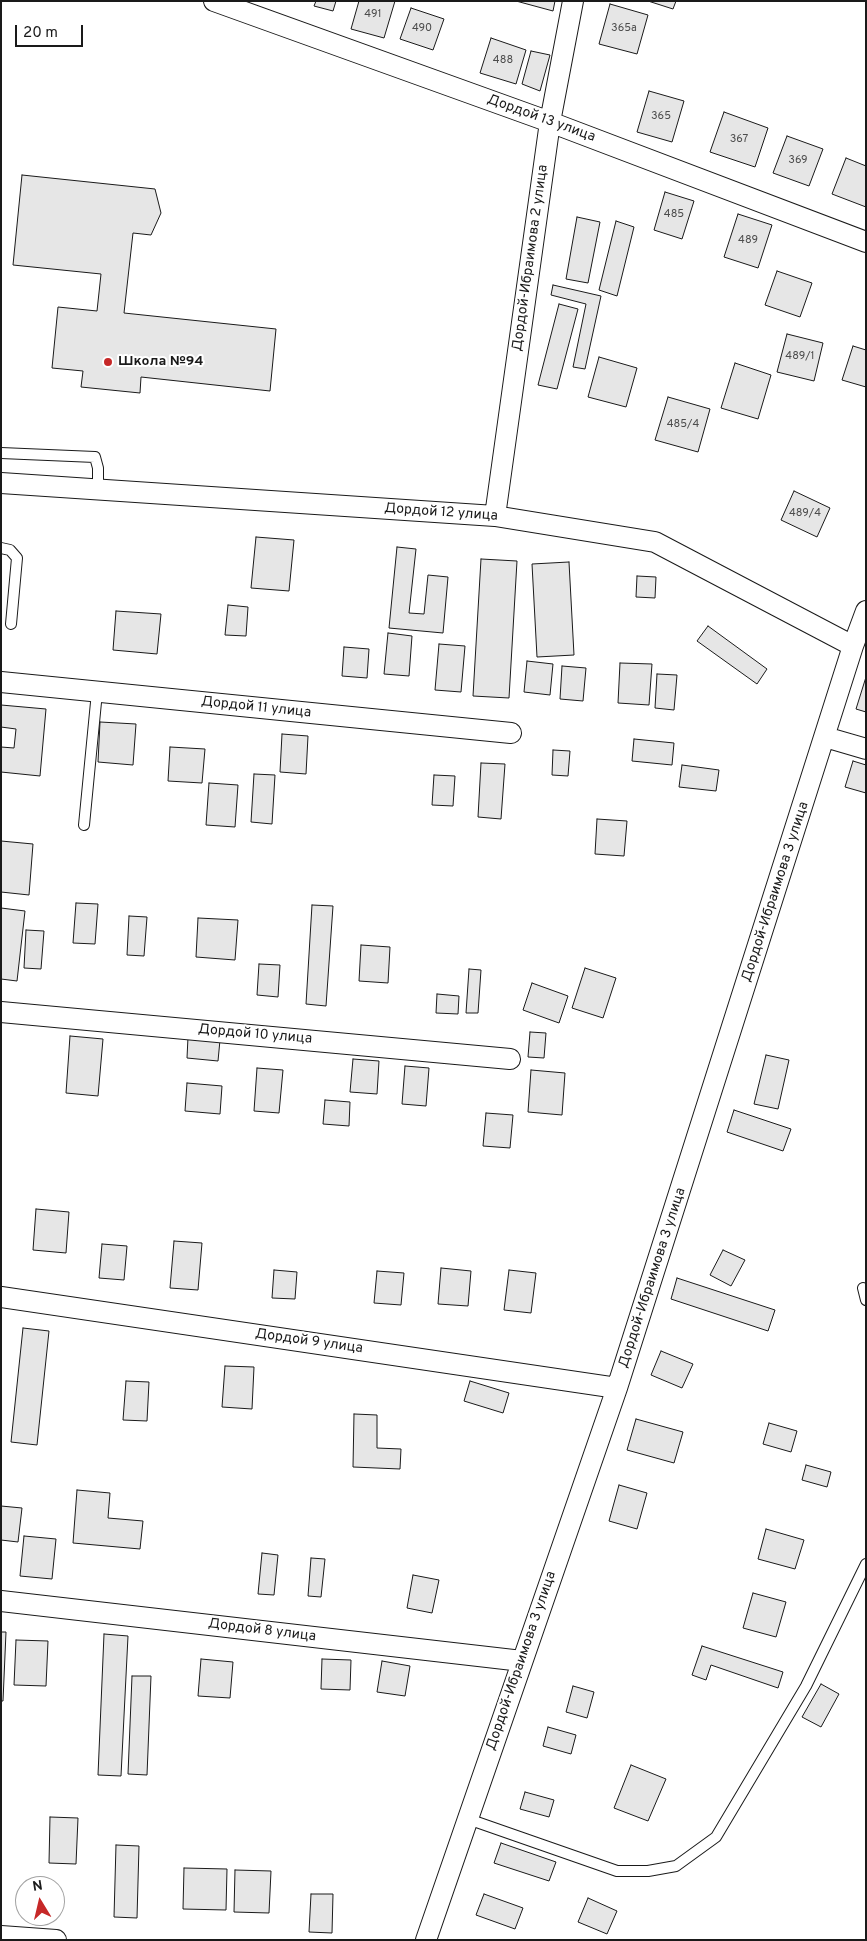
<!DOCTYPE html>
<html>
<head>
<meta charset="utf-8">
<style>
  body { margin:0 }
  #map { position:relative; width:867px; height:1941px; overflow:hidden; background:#fff; font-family:Overpass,sans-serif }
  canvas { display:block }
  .frame { position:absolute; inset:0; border:2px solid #1a1a1a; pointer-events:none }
  .north { position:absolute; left:15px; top:1876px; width:50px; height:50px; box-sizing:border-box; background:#fff; border:1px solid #a3a3a3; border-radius:50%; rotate:351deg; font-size:14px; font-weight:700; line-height:20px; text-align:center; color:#1a1a1a }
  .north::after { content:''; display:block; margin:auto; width:18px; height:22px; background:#c62828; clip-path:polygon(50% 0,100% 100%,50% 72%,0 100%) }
  .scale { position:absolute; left:15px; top:25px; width:68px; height:22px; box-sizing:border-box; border:2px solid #1a1a1a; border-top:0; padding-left:6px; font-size:15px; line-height:18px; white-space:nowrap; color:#1a1a1a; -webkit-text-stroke:4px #fff; paint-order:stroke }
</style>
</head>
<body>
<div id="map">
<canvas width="867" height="1941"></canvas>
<div class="frame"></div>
<div class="north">N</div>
<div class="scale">20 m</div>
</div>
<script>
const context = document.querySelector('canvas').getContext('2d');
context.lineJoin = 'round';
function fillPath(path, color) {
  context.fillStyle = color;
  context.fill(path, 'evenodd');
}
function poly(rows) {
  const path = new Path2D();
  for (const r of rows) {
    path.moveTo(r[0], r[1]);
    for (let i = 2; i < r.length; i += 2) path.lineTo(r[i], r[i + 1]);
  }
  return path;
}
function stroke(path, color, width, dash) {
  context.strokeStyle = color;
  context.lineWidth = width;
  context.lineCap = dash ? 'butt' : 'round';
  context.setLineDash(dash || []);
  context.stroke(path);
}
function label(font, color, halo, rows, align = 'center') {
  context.font = font + ' Overpass,sans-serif';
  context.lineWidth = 4;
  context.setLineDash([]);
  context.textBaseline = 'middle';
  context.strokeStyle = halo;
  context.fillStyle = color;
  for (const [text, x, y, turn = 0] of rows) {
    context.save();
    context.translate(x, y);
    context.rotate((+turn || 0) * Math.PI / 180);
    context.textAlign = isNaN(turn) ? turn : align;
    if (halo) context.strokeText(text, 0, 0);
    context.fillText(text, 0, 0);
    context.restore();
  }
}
const building = poly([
  [316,1,336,1,333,11,314,6,316,1],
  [359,1,395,1,384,38,351,29,359,1],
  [516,1,555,1,553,11,516,1],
  [648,1,676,1,673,9,648,1],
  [610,4,648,15,637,54,599,44,610,4],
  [411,8,444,19,433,50,400,39,411,8],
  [491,38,526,50,516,84,480,73,491,38],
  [531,51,550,55,540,91,522,84,531,51],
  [649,91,684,101,672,142,637,132,649,91],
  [724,112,768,128,755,167,710,152,724,112],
  [787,136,823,149,809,186,773,173,787,136],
  [846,158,866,166,866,207,832,194,846,158],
  [22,175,155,189,161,213,151,235,133,233,124,313,276,329,270,391,141,377,140,393,81,387,83,371,52,368,58,307,97,311,101,274,13,265,22,175],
  [665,192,694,201,682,239,654,230,665,192],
  [738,214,772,225,758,268,724,257,738,214],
  [577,217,600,222,588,283,566,279,577,217],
  [616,221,634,227,617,296,599,290,616,221],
  [777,271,812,283,800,317,765,305,777,271],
  [553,285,601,296,585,369,573,367,586,304,551,295,553,285],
  [559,304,578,309,557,389,538,385,559,304],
  [787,334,823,343,814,381,777,372,787,334],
  [853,346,866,350,866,387,842,380,853,346],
  [599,357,637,368,626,407,588,397,599,357],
  [735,363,771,375,758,419,721,408,735,363],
  [668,397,710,409,698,452,655,440,668,397],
  [794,491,830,508,817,537,781,520,794,491],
  [256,537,294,540,289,591,251,588,256,537],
  [397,547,416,549,409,613,424,614,428,575,448,577,443,633,389,628,397,547],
  [481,559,517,561,509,698,473,696,481,559],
  [569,562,574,655,537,657,532,564,569,562],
  [637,576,656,577,655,598,636,597,637,576],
  [228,605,248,607,246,636,225,635,228,605],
  [116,611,161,614,157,654,113,650,116,611],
  [708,626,767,669,757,684,697,641,708,626],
  [388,633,412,636,409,676,384,674,388,633],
  [439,644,465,646,461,692,435,690,439,644],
  [344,647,369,649,367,678,342,676,344,647],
  [527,661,553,664,550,695,524,692,527,661],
  [620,663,652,664,649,705,618,703,620,663],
  [562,666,586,668,583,701,560,699,562,666],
  [657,674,677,675,674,710,655,708,657,674],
  [866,677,866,712,856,709,866,677],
  [1,705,46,709,40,776,1,772,1,747,14,748,16,729,1,727,1,705],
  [100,722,136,724,133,765,98,762,100,722],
  [282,734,308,736,306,774,280,772,282,734],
  [634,739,674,743,672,765,632,761,634,739],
  [170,747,205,749,202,783,168,781,170,747],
  [553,750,570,751,568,776,552,775,553,750],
  [853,761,866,765,866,793,845,787,853,761],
  [481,763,505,764,501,819,478,817,481,763],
  [682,765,719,770,716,791,679,787,682,765],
  [254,774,275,775,272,824,251,822,254,774],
  [434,775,455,776,453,806,432,805,434,775],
  [209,783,238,785,235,827,206,825,209,783],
  [597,819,627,821,624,856,595,854,597,819],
  [1,841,33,844,29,895,1,892,1,841],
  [76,903,98,904,95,944,73,943,76,903],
  [312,905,333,906,326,1006,306,1004,312,905],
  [1,908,25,911,17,981,1,979,1,908],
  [129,916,147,917,144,956,127,955,129,916],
  [198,918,238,920,235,960,196,957,198,918],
  [26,930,44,931,41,969,24,968,26,930],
  [361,945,390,947,388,983,359,981,361,945],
  [259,964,280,965,278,997,257,995,259,964],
  [585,968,616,978,603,1018,572,1008,585,968],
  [469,969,481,970,478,1013,466,1013,469,969],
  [532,983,568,996,559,1023,523,1010,532,983],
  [437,994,459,996,458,1014,436,1013,437,994],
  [530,1032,546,1033,544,1058,528,1057,530,1032],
  [70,1036,103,1039,98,1096,66,1093,70,1036],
  [188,1037,220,1040,218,1061,187,1058,188,1037],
  [766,1055,789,1060,778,1109,754,1104,766,1055],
  [353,1059,379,1061,377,1094,350,1092,353,1059],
  [405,1066,429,1068,426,1106,402,1104,405,1066],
  [257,1068,283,1070,279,1113,254,1111,257,1068],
  [531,1070,565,1073,562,1115,528,1112,531,1070],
  [187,1083,222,1086,220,1114,185,1111,187,1083],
  [325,1100,350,1102,349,1126,323,1124,325,1100],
  [734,1110,791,1129,783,1151,727,1132,734,1110],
  [486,1113,513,1115,510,1148,483,1146,486,1113],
  [36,1209,69,1212,66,1253,33,1250,36,1209],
  [174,1241,202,1243,198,1290,170,1288,174,1241],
  [102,1244,127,1246,124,1280,99,1278,102,1244],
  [723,1250,745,1260,731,1286,710,1275,723,1250],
  [441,1268,471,1271,468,1306,438,1304,441,1268],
  [274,1270,297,1272,295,1299,272,1298,274,1270],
  [509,1270,536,1273,531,1313,504,1310,509,1270],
  [377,1271,404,1273,401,1305,374,1303,377,1271],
  [677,1278,775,1310,768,1331,671,1299,677,1278],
  [23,1328,49,1331,37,1445,11,1442,23,1328],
  [661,1351,693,1364,682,1388,651,1375,661,1351],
  [225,1366,254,1367,252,1409,222,1407,225,1366],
  [126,1381,149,1382,147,1421,123,1420,126,1381],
  [470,1381,509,1393,503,1413,464,1401,470,1381],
  [354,1414,377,1415,377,1448,401,1449,400,1469,353,1467,354,1414],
  [636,1419,683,1432,674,1463,627,1450,636,1419],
  [769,1423,797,1431,791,1452,763,1444,769,1423],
  [806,1465,831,1472,827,1487,802,1480,806,1465],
  [619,1485,647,1493,637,1529,609,1521,619,1485],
  [77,1490,110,1493,108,1518,143,1521,140,1549,73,1543,77,1490],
  [1,1506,22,1508,18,1542,1,1540,1,1506],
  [766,1529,804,1540,795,1569,758,1559,766,1529],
  [24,1536,56,1539,52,1579,20,1576,24,1536],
  [262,1553,278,1555,274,1595,258,1594,262,1553],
  [311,1558,325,1559,321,1597,308,1596,311,1558],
  [413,1575,439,1580,432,1613,407,1608,413,1575],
  [753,1593,786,1602,776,1637,743,1628,753,1593],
  [1,1632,6,1632,3,1701,1,1701,1,1632],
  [104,1634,128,1636,121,1776,98,1775,104,1634],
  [16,1640,48,1641,46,1686,14,1685,16,1640],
  [702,1646,783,1672,778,1688,711,1665,706,1680,692,1675,702,1646],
  [201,1659,233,1662,230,1698,198,1696,201,1659],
  [322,1659,351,1660,350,1690,321,1689,322,1659],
  [382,1661,410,1666,405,1696,377,1692,382,1661],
  [132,1676,151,1676,147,1775,128,1774,132,1676],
  [821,1684,839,1694,821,1727,802,1717,821,1684],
  [573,1686,594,1692,587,1718,566,1712,573,1686],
  [548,1727,576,1735,571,1754,543,1746,548,1727],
  [631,1765,666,1779,648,1821,614,1808,631,1765],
  [525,1792,554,1800,549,1817,520,1809,525,1792],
  [50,1817,78,1818,76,1864,49,1863,50,1817],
  [501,1843,556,1862,549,1881,494,1863,501,1843],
  [116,1845,139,1846,137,1918,114,1917,116,1845],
  [184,1868,227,1869,226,1910,183,1909,184,1868],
  [235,1870,271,1871,269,1913,234,1912,235,1870],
  [311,1894,333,1894,332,1933,309,1932,311,1894],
  [484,1894,523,1908,515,1929,476,1915,484,1894],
  [588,1898,617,1911,607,1934,578,1922,588,1898]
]);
fillPath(building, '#e6e6e6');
stroke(building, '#1a1a1a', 1);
const service = poly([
  [1,453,95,457,98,468,98,489],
  [1,548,10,550,17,558,11,624],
  [84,825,97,692],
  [863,1288,866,1300],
  [468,1819,617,1871,648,1871,676,1866,716,1837,806,1686,866,1564]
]);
const minor = poly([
  [214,1,550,122,866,242],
  [1,483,495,516,655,542,853,646],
  [495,516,550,122,573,1],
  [1,682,511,733],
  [825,737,866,749],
  [1,1012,510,1059],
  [1,1297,617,1388],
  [1,1601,522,1661],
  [1,1936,56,1940],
  [426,1940,617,1388,853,646,866,611]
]);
stroke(service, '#1a1a1a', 12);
stroke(minor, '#1a1a1a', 22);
stroke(service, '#fff', 10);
stroke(minor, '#fff', 20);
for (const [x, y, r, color] of [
  [108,362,5,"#c62828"]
]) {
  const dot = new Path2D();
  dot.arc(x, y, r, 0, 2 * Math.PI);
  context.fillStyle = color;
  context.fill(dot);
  stroke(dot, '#fff', 2);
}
label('11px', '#4d4d4d', null, [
  ["491",373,15],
  ["490",422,29],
  ["365а",624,29],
  ["488",503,61],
  ["365",661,117],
  ["367",739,140],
  ["369",798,161],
  ["485",674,215],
  ["489",748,241],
  ["489/1",800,357],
  ["485/4",683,425],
  ["489/4",805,514]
]);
label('14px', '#1a1a1a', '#fff', [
  ["Дордой 13 улица",541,119,20],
  ["Дордой-Ибраимова 2 улица",531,258,-82],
  ["Дордой 12 улица",441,513,4],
  ["Дордой 11 улица",256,708,6],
  ["Дордой-Ибраимова 3 улица",776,892,-72],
  ["Дордой 10 улица",255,1035,5],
  ["Дордой-Ибраимова 3 улица",653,1278,-72],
  ["Дордой 9 улица",309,1342,8],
  ["Дордой 8 улица",262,1631,7],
  ["Дордой-Ибраимова 3 улица",522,1661,-71]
]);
label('bold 14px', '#1a1a1a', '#fff', [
  ["Школа №94",118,362]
], 'left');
</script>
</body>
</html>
